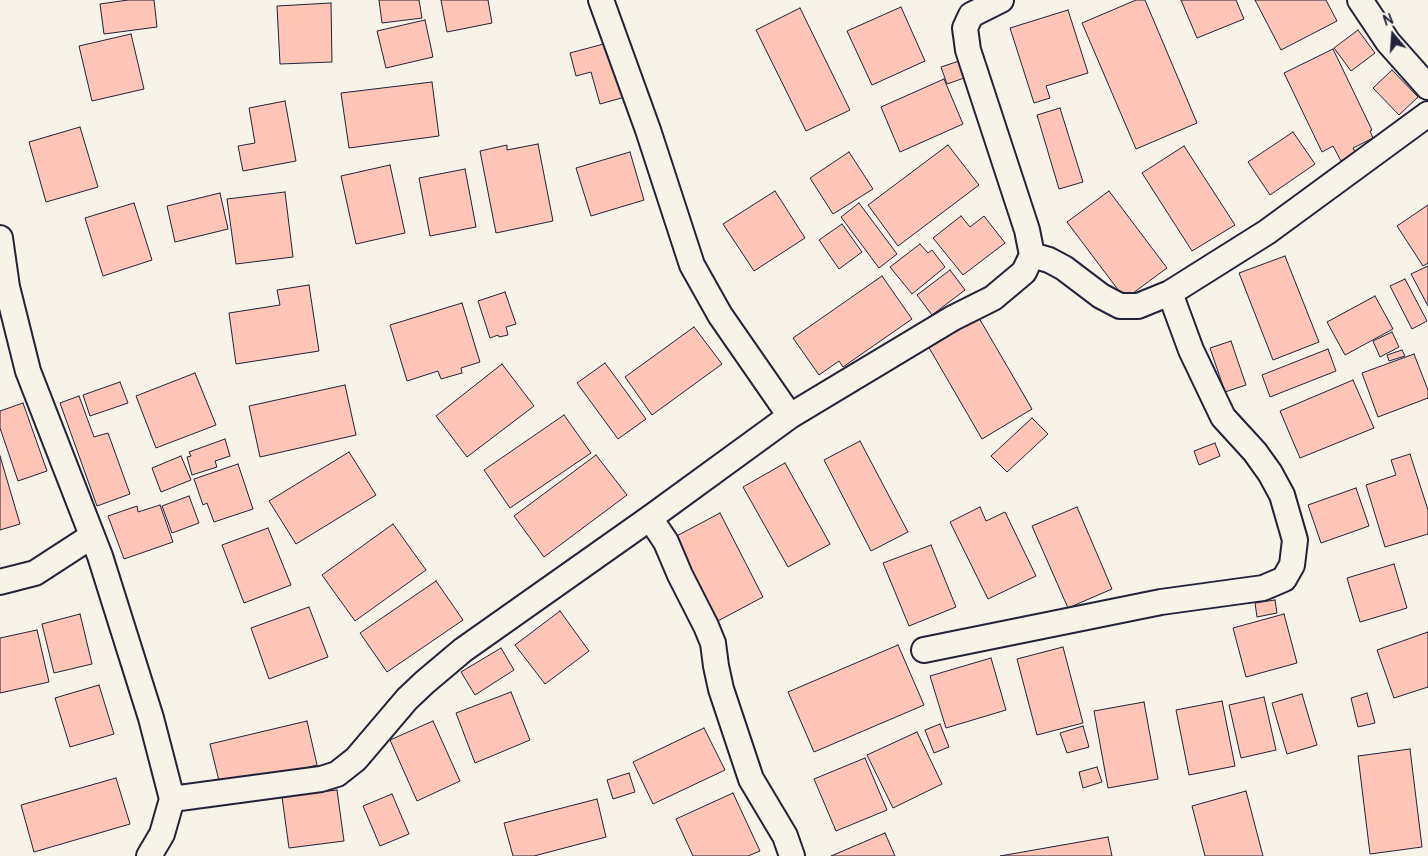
<!DOCTYPE html>
<html>
<head>
<meta charset="utf-8">
<style>
  body { margin:0 }
  #map { position:relative; width:1428px; height:856px; overflow:hidden; background:#f7f3e8; font-family:Pangolin,sans-serif }
  canvas { display:block }
  .north { position:absolute; left:1368px; top:10px; width:50px; height:50px; -webkit-text-stroke:4px #f7f3e8; paint-order:stroke; rotate:342deg; font-size:14px; font-weight:700; line-height:20px; text-align:center; color:#22223b }
  .north::after { content:''; display:block; margin:auto; width:18px; height:22px; background:#22223b; clip-path:polygon(50% 0,100% 100%,50% 72%,0 100%) }
</style>
</head>
<body>
<div id="map">
<canvas width="1428" height="856"></canvas>
<div class="north">N</div>
</div>
<script>
const context = document.querySelector('canvas').getContext('2d');
context.lineJoin = 'round';
function fillPath(path, color) {
  context.fillStyle = color;
  context.fill(path, 'evenodd');
}
function poly(rows) {
  const path = new Path2D();
  for (const r of rows) {
    path.moveTo(r[0], r[1]);
    for (let i = 2; i < r.length; i += 2) path.lineTo(r[i], r[i + 1]);
  }
  return path;
}
function stroke(path, color, width, dash) {
  context.strokeStyle = color;
  context.lineWidth = width;
  context.lineCap = dash ? 'butt' : 'round';
  context.setLineDash(dash || []);
  context.stroke(path);
}
const building = poly([
  [128,0,154,0,157,27,104,34,100,4,128,0],
  [379,0,419,0,422,18,382,23,379,0],
  [441,0,488,0,492,23,447,32,441,0],
  [1136,0,1145,0,1197,123,1136,149,1082,23,1136,0],
  [1181,0,1236,0,1244,19,1197,38,1181,0],
  [1255,0,1326,0,1337,21,1281,50,1255,0],
  [331,3,332,62,280,64,277,6,331,3],
  [901,7,925,61,872,85,847,31,901,7],
  [800,8,850,110,806,131,756,30,800,8],
  [1068,10,1088,73,1046,86,1050,98,1034,103,1010,28,1068,10],
  [425,20,433,57,386,68,377,31,425,20],
  [1358,30,1375,53,1351,71,1334,48,1358,30],
  [131,34,144,89,92,101,79,46,131,34],
  [611,42,625,97,600,104,591,72,576,76,570,53,611,42],
  [1333,49,1372,130,1370,131,1373,138,1353,148,1356,154,1341,161,1333,146,1322,152,1284,73,1333,49],
  [962,60,967,77,947,84,941,67,962,60],
  [1392,70,1418,97,1399,115,1373,88,1392,70],
  [944,79,963,124,900,152,881,107,944,79],
  [432,82,439,136,349,148,341,93,432,82],
  [285,101,296,161,243,171,238,146,255,143,249,108,285,101],
  [1060,108,1083,182,1059,189,1037,115,1060,108],
  [80,127,98,187,46,202,29,142,80,127],
  [1293,132,1315,164,1270,195,1248,162,1293,132],
  [538,144,553,221,496,233,480,151,507,145,507,150,538,144],
  [948,145,979,185,898,246,868,205,948,145],
  [1184,146,1235,225,1192,251,1142,173,1184,146],
  [630,152,644,200,591,216,576,168,630,152],
  [849,152,873,189,833,214,810,178,849,152],
  [390,165,405,233,356,244,341,176,390,165],
  [465,169,476,227,430,236,419,178,465,169],
  [775,191,805,238,754,271,723,224,775,191],
  [1109,191,1167,268,1125,299,1067,222,1109,191],
  [285,192,293,257,236,264,227,199,285,192],
  [220,193,228,229,175,242,167,206,220,193],
  [134,203,152,260,103,276,85,218,134,203],
  [859,203,897,254,879,268,841,217,859,203],
  [1428,205,1428,263,1423,266,1397,226,1428,205],
  [961,216,970,227,984,216,1005,243,963,275,933,238,961,216],
  [842,224,862,252,839,269,819,240,842,224],
  [920,244,928,253,932,250,945,267,912,294,890,267,920,244],
  [1285,256,1319,342,1273,360,1239,273,1285,256],
  [1428,266,1428,306,1411,274,1428,266],
  [950,270,965,290,932,315,917,295,950,270],
  [882,276,912,319,843,367,839,361,819,375,793,338,882,276],
  [1405,279,1427,321,1412,329,1390,286,1405,279],
  [309,285,319,351,236,364,229,313,280,305,277,290,309,285],
  [505,292,516,324,506,327,508,335,499,337,498,335,490,338,478,301,505,292],
  [1375,296,1393,329,1345,355,1327,322,1375,296],
  [462,303,480,362,461,368,462,373,441,379,438,371,407,381,390,325,462,303],
  [979,318,1032,409,982,439,928,346,979,318],
  [694,327,722,364,652,415,625,377,694,327],
  [1392,332,1399,347,1380,357,1373,341,1392,332],
  [1231,341,1246,385,1225,392,1210,348,1231,341],
  [1328,349,1336,371,1270,397,1262,375,1328,349],
  [1402,350,1405,356,1389,361,1387,355,1402,350],
  [1414,354,1428,390,1428,398,1378,417,1362,373,1414,354],
  [605,363,646,419,618,439,577,383,605,363],
  [502,364,534,406,467,457,436,416,502,364],
  [195,373,216,425,156,448,136,396,195,373],
  [1353,380,1374,428,1300,458,1280,411,1353,380],
  [120,382,128,403,90,416,83,395,120,382],
  [345,385,356,435,260,457,249,406,345,385],
  [79,396,94,437,108,433,130,494,97,506,60,403,79,396],
  [23,403,47,471,18,481,0,428,0,411,23,403],
  [564,415,591,453,510,508,484,470,564,415],
  [1032,418,1048,434,1007,472,991,456,1032,418],
  [225,439,230,456,215,461,217,467,192,475,187,457,191,456,189,452,225,439],
  [860,441,908,532,871,551,824,460,860,441],
  [1215,443,1220,456,1199,465,1194,451,1215,443],
  [349,452,376,495,296,544,269,501,349,452],
  [1410,454,1428,510,1428,534,1385,547,1366,485,1396,475,1391,460,1410,454],
  [596,455,627,495,544,557,514,516,596,455],
  [0,456,20,524,0,530,0,456],
  [181,456,191,480,161,492,152,468,181,456],
  [785,463,830,544,788,567,743,487,785,463],
  [238,464,253,509,214,522,207,503,203,505,194,479,238,464],
  [1356,488,1369,526,1321,543,1308,505,1356,488],
  [189,496,199,523,172,533,162,506,189,496],
  [160,505,173,542,124,559,108,516,137,506,138,512,160,505],
  [980,507,986,521,1005,512,1036,576,988,599,950,522,980,507],
  [1077,507,1112,589,1068,608,1032,526,1077,507],
  [720,513,763,597,714,623,671,539,720,513],
  [393,524,426,570,355,621,322,575,393,524],
  [268,528,291,585,244,603,222,545,268,528],
  [931,545,956,607,909,626,883,563,931,545],
  [1394,564,1407,608,1360,622,1347,578,1394,564],
  [436,581,463,620,387,672,360,633,436,581],
  [1275,600,1277,613,1257,617,1255,603,1275,600],
  [309,607,328,657,269,679,251,628,309,607],
  [560,611,589,651,545,684,515,645,560,611],
  [80,614,92,664,54,673,42,624,80,614],
  [1284,614,1297,663,1246,677,1233,628,1284,614],
  [37,630,49,682,0,693,0,638,37,630],
  [1428,632,1428,687,1394,698,1377,650,1428,632],
  [898,645,924,705,814,752,788,692,898,645],
  [1063,647,1083,723,1037,735,1017,659,1063,647],
  [501,648,514,670,475,695,461,672,501,648],
  [991,658,1006,710,946,728,930,676,991,658],
  [99,685,114,734,70,747,55,698,99,685],
  [511,692,530,740,475,763,456,713,511,692],
  [1367,693,1375,723,1358,727,1351,698,1367,693],
  [1302,694,1317,745,1287,754,1272,703,1302,694],
  [1264,697,1276,750,1241,758,1229,705,1264,697],
  [1222,701,1235,766,1189,775,1176,710,1222,701],
  [1144,702,1158,779,1108,788,1094,711,1144,702],
  [307,721,317,765,221,789,210,744,307,721],
  [433,721,460,781,417,801,390,740,433,721],
  [940,724,949,747,934,753,925,730,940,724],
  [1083,726,1089,747,1067,753,1060,733,1083,726],
  [704,728,725,770,653,804,633,762,704,728],
  [917,732,942,784,893,808,867,755,917,732],
  [1410,749,1422,847,1370,854,1358,756,1410,749],
  [865,758,887,810,836,831,814,779,865,758],
  [1097,767,1102,782,1083,788,1079,772,1097,767],
  [629,773,635,792,613,799,607,780,629,773],
  [116,778,130,824,34,852,21,805,116,778],
  [337,790,344,841,289,848,282,797,337,790],
  [1246,791,1263,856,1205,856,1192,806,1246,791],
  [733,793,760,851,748,856,693,856,676,819,733,793],
  [392,794,409,834,380,846,363,806,392,794],
  [597,799,606,837,534,856,513,856,504,823,597,799],
  [885,833,895,856,831,856,885,833],
  [1108,837,1112,856,1000,856,1108,837]
]);
fillPath(building, '#ffc5b6');
stroke(building, '#22223b', 1);
const minor = poly([
  [601,0,648,130,692,265,720,315,790,416],
  [1360,0,1388,42,1428,87],
  [0,238,7,287,28,371,100,556,151,718,172,799,162,834,149,856],
  [1032,255,1049,260,1064,268,1101,296,1120,306,1138,306,1170,293,1267,232,1428,114],
  [650,518,666,542,680,575,706,626,713,643,716,666,721,689,751,779,785,836,792,856],
  [0,582,35,573,92,536],
  [924,650,1161,602,1263,588,1284,579,1292,565,1295,540,1282,495,1270,473,1255,452,1223,417,1191,350,1170,293],
  [172,799,321,779,337,774,356,759,407,699,425,682,463,650,650,518,790,416,953,318,993,298,1024,272,1032,255,1027,230,968,50,965,28,971,15,1001,0]
]);
stroke(minor, '#22223b', 28);
stroke(minor, '#f7f3e8', 24);
</script>
</body>
</html>
